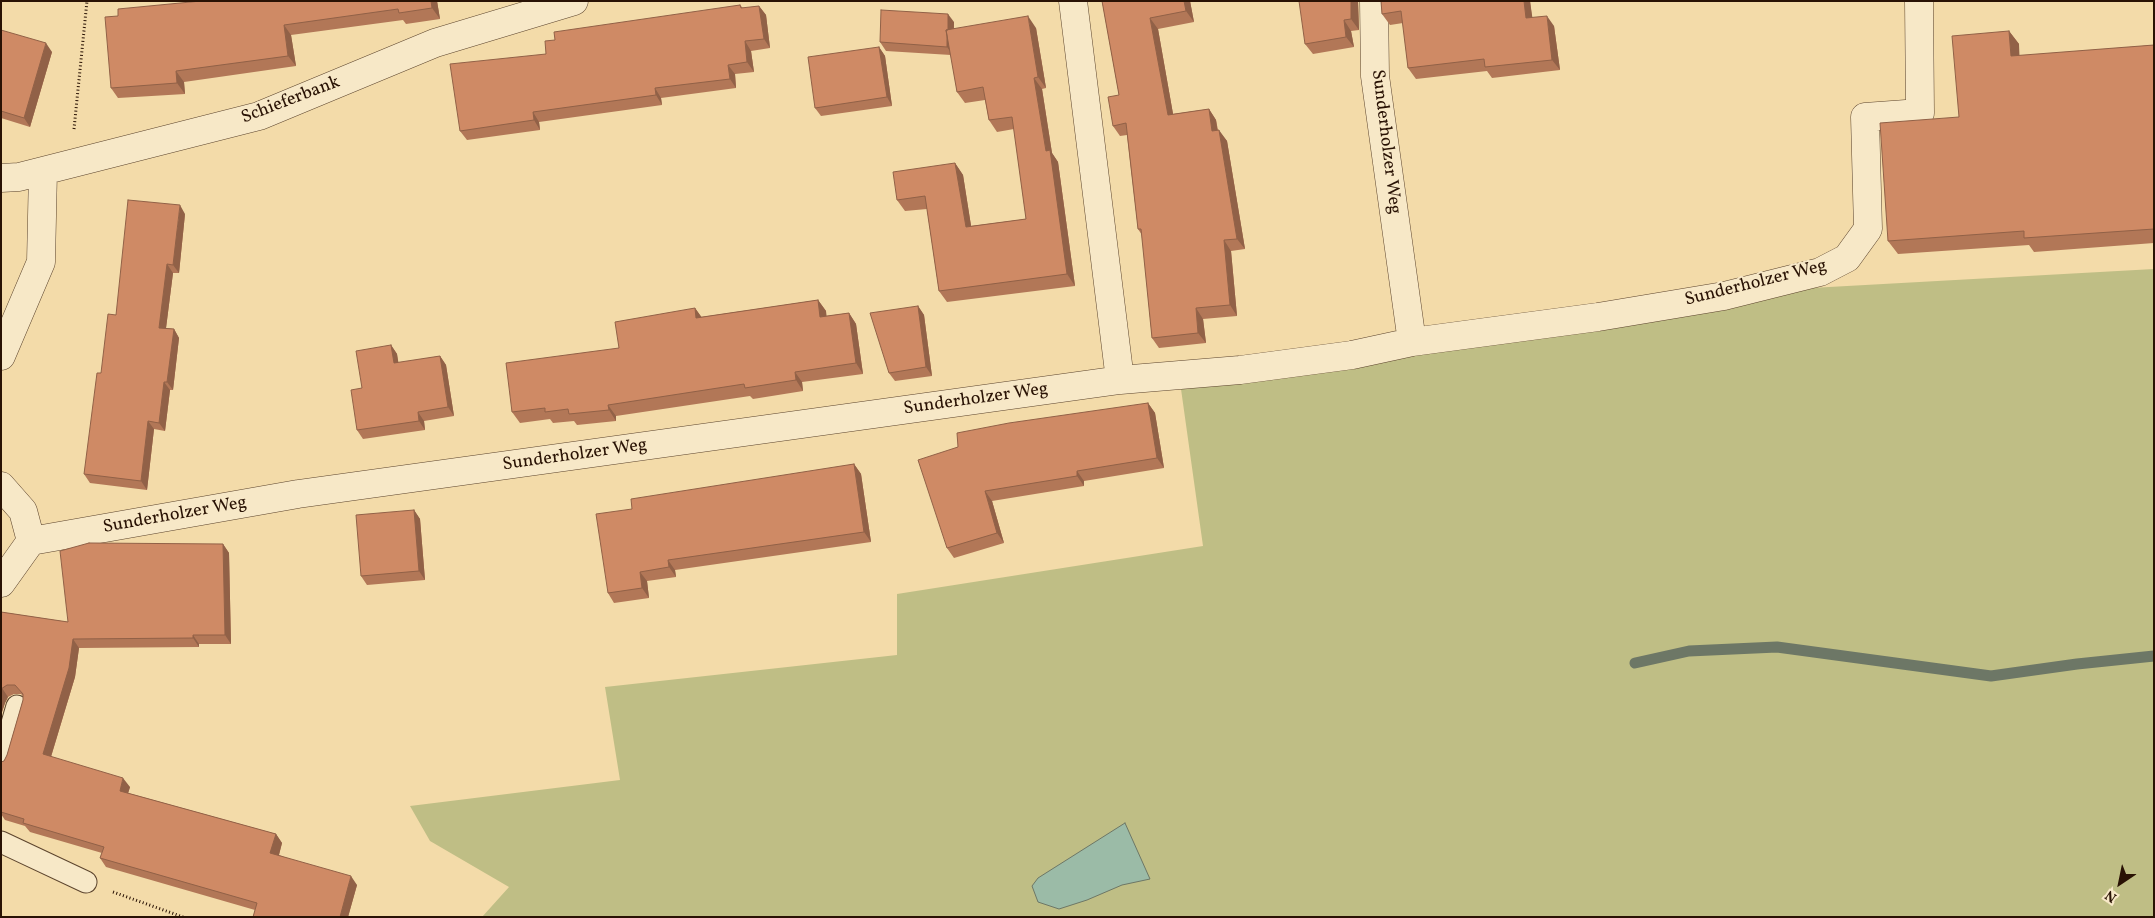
<!DOCTYPE html>
<html>
<head>
<meta charset="utf-8">
<style>
  body { margin:0 }
  #map { position:relative; width:2155px; height:918px; overflow:hidden; background:#f3dba9; font-family:Vollkorn,serif }
  canvas { display:block }
  .frame { position:absolute; inset:0; border:2px solid #291204; pointer-events:none }
  .north { position:absolute; left:2095px; top:858px; width:50px; height:50px; -webkit-text-stroke:4px #f7e8c7; paint-order:stroke; rotate:214deg; font-size:14px; font-weight:700; line-height:20px; text-align:center; color:#291204 }
  .north::after { content:''; display:block; margin:auto; width:18px; height:22px; background:#291204; clip-path:polygon(50% 0,100% 100%,50% 72%,0 100%) }
</style>
</head>
<body>
<div id="map">
<canvas width="2155" height="918"></canvas>
<div class="frame"></div>
<div class="north">N</div>
</div>
<script>
const context = document.querySelector('canvas').getContext('2d');
context.lineJoin = 'round';
function fillPath(path, color) {
  context.fillStyle = color;
  context.fill(path, 'evenodd');
}
function poly(rows) {
  const path = new Path2D();
  for (const r of rows) {
    path.moveTo(r[0], r[1]);
    for (let i = 2; i < r.length; i += 2) path.lineTo(r[i], r[i + 1]);
  }
  return path;
}
function stroke(path, color, width, dash) {
  context.strokeStyle = color;
  context.lineWidth = width;
  context.lineCap = dash ? 'butt' : 'round';
  context.setLineDash(dash || []);
  context.stroke(path);
}
function label(font, color, halo, rows, align = 'center') {
  context.font = font + ' Vollkorn,serif';
  context.lineWidth = 4;
  context.setLineDash([]);
  context.textBaseline = 'middle';
  context.strokeStyle = halo;
  context.fillStyle = color;
  for (const [text, x, y, turn = 0] of rows) {
    context.save();
    context.translate(x, y);
    context.rotate((+turn || 0) * Math.PI / 180);
    context.textAlign = isNaN(turn) ? turn : align;
    if (halo) context.strokeText(text, 0, 0);
    context.fillText(text, 0, 0);
    context.restore();
  }
}
fillPath(poly([
  [2154,269,2154,917,482,917,509,887,430,841,410,806,620,780,605,687,897,655,897,594,1203,546,1181,389,1793,289]
]), '#bfbe85');
const water = poly([
  [1125,823,1150,879,1122,885,1087,900,1059,909,1038,902,1032,886,1038,878,1125,823]
]);
fillPath(water, '#9bbba7');
stroke(water, '#6d7766', 1);
stroke(poly([
  [1635,663,1689,651,1777,647,1991,676,2077,664,2154,656]
]), '#6d7766', 11);
const service = poly([
  [1,761,17,706],
  [1,842,86,882]
]);
const minor = poly([
  [1073,1,1120,380],
  [1374,1,1375,76,1412,342],
  [1,178,19,177,259,116,435,43,574,1],
  [1,356,41,262,43,171],
  [1,486,23,511,31,541],
  [1,583,31,541,298,494,1120,380,1240,370,1352,355,1412,342,1598,317,1724,296,1820,272,1847,258,1868,229,1865,117,1920,113,1919,1]
]);
stroke(service, '#5c442d', 23);
stroke(minor, '#5c442d', 29);
stroke(poly([
  [74,129,87,1],
  [113,892,183,917]
]), '#291204', 3, [1, 2.5]);
stroke(service, '#f7e8c7', 21);
stroke(minor, '#f7e8c7', 28);
fillPath(poly([
  [437,1,440,19,406,24,403,20,291,35,296,66,184,82,185,94,118,98,111,88,118,16],
  [1102,1,1190,1,1194,22,1158,29,1173,114,1209,109,1216,120,1218,130,1227,141,1245,249,1231,251,1237,316,1203,319,1206,343,1159,348,1152,338,1142,235,1138,229,1127,135,1120,136,1113,126,1119,95],
  [1358,1,1359,30,1351,31,1354,47,1313,54,1305,44],
  [1381,1,1530,1,1532,18,1554,26,1560,70,1492,78,1487,71,1416,79,1408,68,1403,23,1390,25,1382,14],
  [740,5,743,8,759,6,766,15,770,48,751,51,754,72,735,74,736,88,661,98,662,105,539,122,540,130,467,140,460,131,546,54,555,40],
  [954,22,954,29,1036,28,1046,88,1042,89,1052,153,1058,162,1075,286,947,302,939,291,927,209,905,211,897,200,955,163,963,175,971,226,1026,219,1014,129,997,132,989,120,985,100,965,103,957,92,951,55,886,51,880,42],
  [1,30,52,52,30,127,1,118],
  [2009,31,2019,44,2019,56,2154,45,2154,243,2034,252,2029,245,1898,254,1888,241],
  [879,47,885,56,892,106,821,116,815,108],
  [185,214,179,273,173,273,166,328,174,329,179,338,173,390,170,390,165,431,154,429,147,490,90,483,84,474,101,373],
  [818,300,826,311,826,316,849,313,856,324,863,374,802,382,803,391,753,399,750,396,616,416,616,421,577,425,574,421,553,423,550,419,520,423,512,412,619,348,695,308,701,317],
  [918,306,924,315,932,376,895,381,889,373],
  [391,345,397,354,398,363,440,356,446,365,454,416,424,421,425,430,363,439,357,430,362,388],
  [1148,403,1155,413,1164,468,1084,481,1084,486,992,501,1004,543,954,558,947,548,958,447],
  [854,464,861,474,871,542,675,570,676,577,647,581,649,598,614,603,608,593,632,509],
  [414,510,420,519,425,580,367,585,361,576],
  [223,544,229,553,231,644,199,644,199,647,79,648,75,677,51,757,130,787,128,793,276,834,282,843,279,855,357,885,348,917,253,917,255,910,106,867,100,858,102,853,30,832,25,826,5,820,1,814,1,762,4,761,7,755,23,700,23,696,21,694,14,694,8,697,5,703,1,715,1,612,68,622]
]), '#b27757');
fillPath(poly([
  [431,1,437,1,440,19,432,8],
  [1184,1,1190,1,1194,22,1186,11],
  [1351,1,1358,1,1359,30,1351,19],
  [1524,1,1530,1,1534,29,1526,18],
  [759,6,766,15,770,48,764,39],
  [948,14,954,22,953,55,947,47],
  [1028,16,1036,28,1046,88,1038,77],
  [1547,16,1554,26,1560,70,1552,60],
  [1150,18,1158,29,1175,125,1168,115],
  [1344,20,1351,31,1354,47,1346,37],
  [284,25,291,35,296,66,288,56],
  [2009,31,2019,44,2020,70,2011,56],
  [745,41,751,51,754,72,747,62],
  [46,43,52,52,30,127,24,118],
  [879,47,885,56,892,106,887,97],
  [728,65,735,74,736,88,730,79],
  [176,71,184,82,185,94,177,83],
  [1034,78,1042,89,1052,153,1058,162,1075,286,1067,274],
  [655,88,661,98,662,105,656,95],
  [1209,109,1216,120,1219,142,1212,131],
  [533,112,539,122,540,130,534,120],
  [1219,130,1227,141,1245,249,1237,239],
  [955,163,963,175,973,238,966,227],
  [180,205,185,214,179,273,173,265],
  [1224,240,1231,251,1237,316,1230,305],
  [167,264,173,273,165,336,159,328],
  [818,300,826,311,828,328,820,317],
  [918,306,924,315,932,376,926,367],
  [695,308,703,319,696,318],
  [1196,308,1203,319,1206,343,1198,333],
  [849,313,856,324,863,374,856,363],
  [174,329,179,338,173,390,167,382],
  [391,345,397,354,400,372,394,363],
  [440,356,446,365,454,416,448,407],
  [795,372,802,382,803,391,796,380],
  [164,382,170,390,165,431,159,423],
  [1148,403,1155,413,1164,468,1157,458],
  [608,405,616,416,616,421,609,410],
  [418,412,424,421,425,430,419,421],
  [148,421,154,429,147,490,141,481],
  [854,464,861,474,871,542,864,532],
  [1077,471,1084,481,1084,486,1077,476],
  [985,491,992,501,1004,543,997,533],
  [414,510,420,519,425,580,419,571],
  [223,544,229,553,231,644,225,635],
  [668,560,675,570,676,577,669,567],
  [640,572,647,581,649,598,642,588],
  [193,635,199,644,199,647,193,638],
  [73,639,79,648,75,677,49,763,43,754],
  [2,688,8,697,5,703,1,715],
  [123,778,130,787,126,800,120,791],
  [276,834,282,843,277,862,270,853],
  [351,876,357,885,348,917,340,917]
]), '#916147');
const building = poly([
  [201,1,431,1,432,8,399,13,398,9,284,25,288,56,176,71,177,83,111,88,105,17,118,16,118,9,201,1],
  [1102,1,1184,1,1186,11,1150,18,1168,115,1209,109,1212,131,1219,130,1237,239,1224,240,1230,305,1196,308,1198,333,1152,338,1141,229,1138,229,1126,123,1113,126,1108,97,1119,95,1102,1],
  [1299,1,1351,1,1351,19,1344,20,1346,37,1305,44,1299,1],
  [1381,1,1524,1,1526,18,1547,16,1552,60,1485,67,1484,59,1408,68,1401,11,1382,14,1381,1],
  [740,5,741,8,759,6,764,39,745,41,747,62,728,65,730,79,655,88,656,95,533,112,534,120,460,131,450,64,546,54,545,41,555,40,554,32,740,5],
  [881,10,948,14,948,30,946,30,947,36,947,47,880,42,881,10],
  [1028,16,1038,77,1034,78,1046,151,1050,150,1067,274,939,291,925,196,897,200,893,172,955,163,966,227,1026,219,1012,117,989,120,983,87,957,92,946,30,1028,16],
  [1,30,46,43,24,118,1,111,1,30],
  [2009,31,2011,56,2154,45,2154,229,2024,238,2024,231,1888,241,1880,123,1959,117,1952,36,2009,31],
  [879,47,887,97,815,108,808,57,879,47],
  [128,200,180,205,173,265,167,264,159,328,174,329,167,382,164,382,159,423,148,421,141,481,84,474,97,373,101,373,108,314,116,315,128,200],
  [818,300,820,317,849,313,856,363,795,372,796,380,745,388,744,384,608,405,609,410,569,414,568,409,545,412,545,408,512,412,506,363,619,348,615,322,695,308,696,318,818,300],
  [918,306,926,367,889,373,870,313,918,306],
  [391,345,394,363,440,356,448,407,418,412,419,421,357,430,351,390,362,388,356,351,391,345],
  [1148,403,1157,458,1077,471,1077,476,985,491,997,533,947,548,918,460,958,447,957,433,1009,423,1148,403],
  [854,464,864,532,668,560,669,567,640,572,642,588,608,593,596,514,632,509,631,499,854,464],
  [414,510,419,571,361,576,356,515,414,510],
  [89,543,223,544,225,635,193,635,193,638,73,639,69,668,43,754,123,778,120,791,276,834,270,853,351,876,340,917,253,917,257,903,100,858,104,847,23,823,24,819,1,812,1,762,4,761,7,755,23,700,23,694,15,685,7,685,1,689,1,612,68,622,60,551,89,543]
]);
fillPath(building, '#cf8a65');
stroke(building, '#916147', 1);
label('18px', '#291204', '#f7e8c7', [
  ["Schieferbank",291,101,-21],
  ["Sunderholzer Weg",1385,142,83],
  ["Sunderholzer Weg",1756,284,-14],
  ["Sunderholzer Weg",976,400,-8],
  ["Sunderholzer Weg",575,456,-8],
  ["Sunderholzer Weg",175,516,-10]
]);
</script>
</body>
</html>
